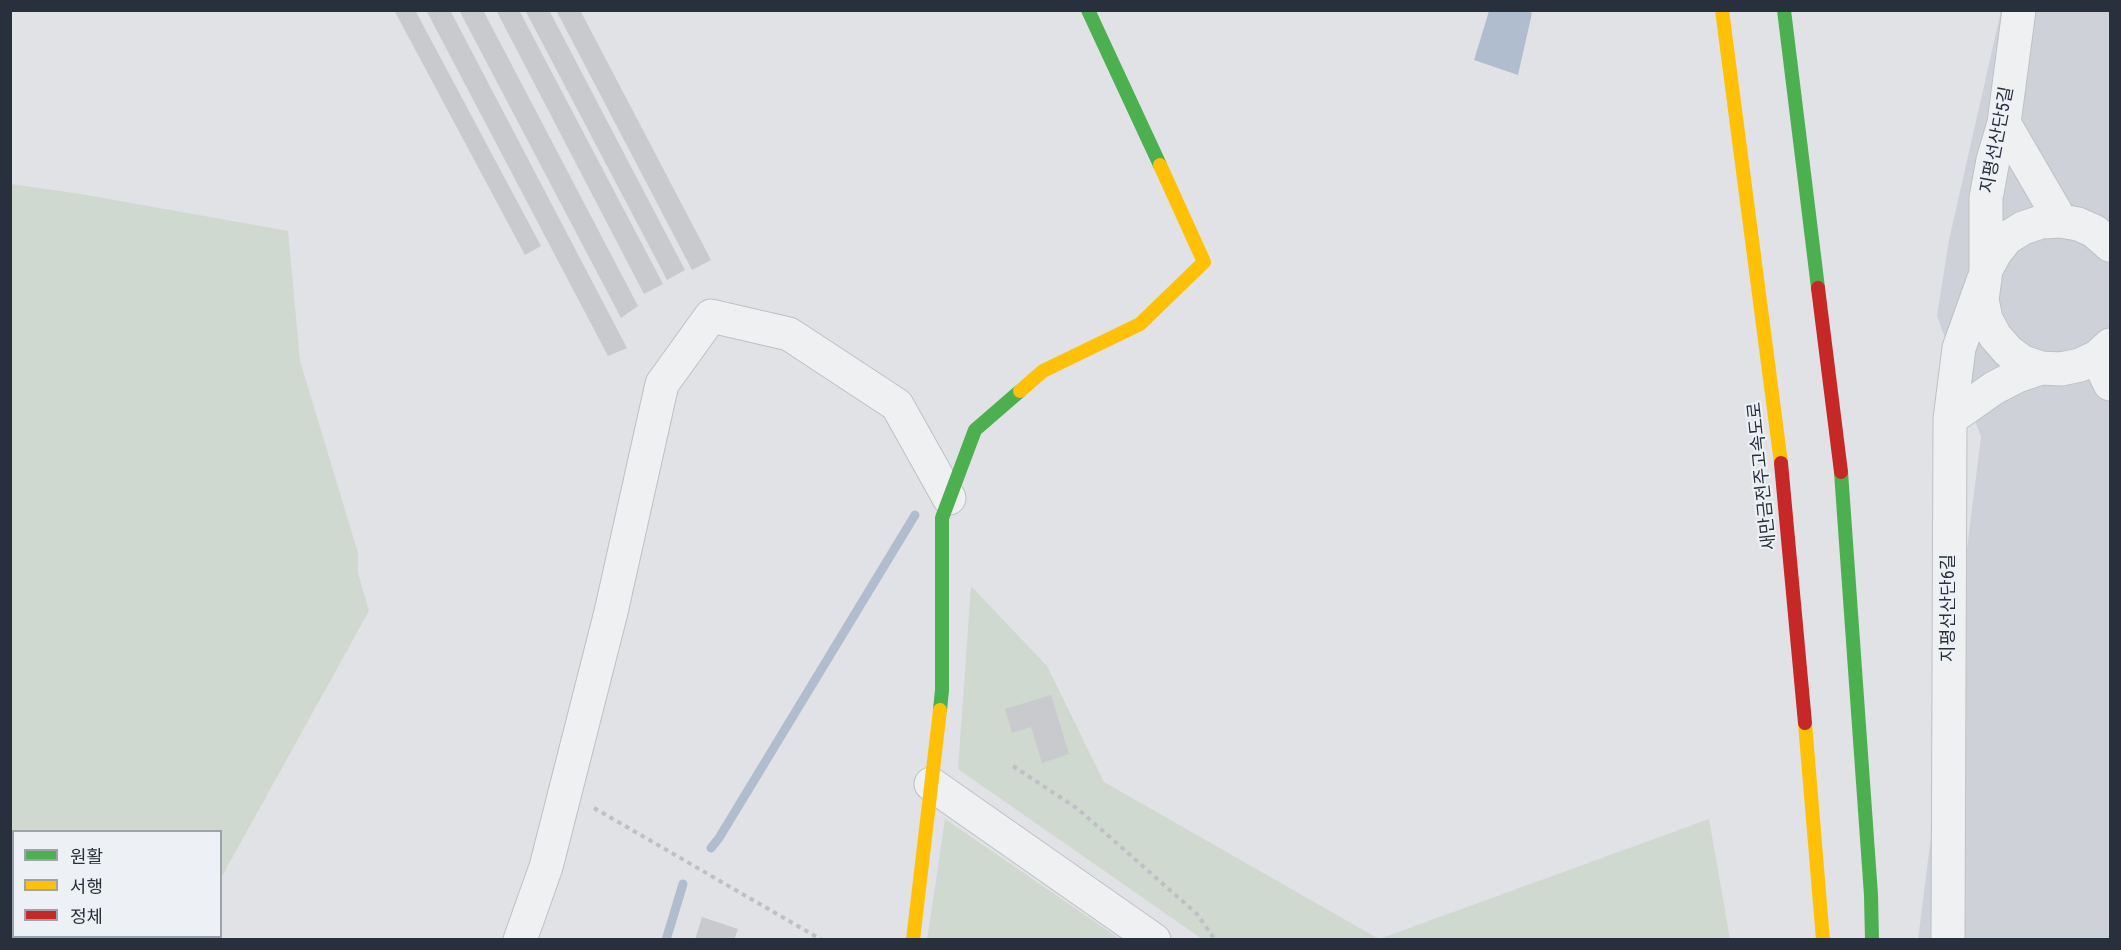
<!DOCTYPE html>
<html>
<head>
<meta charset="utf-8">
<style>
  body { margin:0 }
  #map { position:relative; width:2121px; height:950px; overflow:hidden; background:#e0e2e5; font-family:"Roboto Condensed","Noto Sans KR",sans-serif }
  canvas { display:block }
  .frame { position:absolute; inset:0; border:12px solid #282f3d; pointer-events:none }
  .legend { position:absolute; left:12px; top:830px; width:210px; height:108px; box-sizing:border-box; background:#edf0f5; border:2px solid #9ea3ab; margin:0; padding:8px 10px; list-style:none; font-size:18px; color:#282f3d }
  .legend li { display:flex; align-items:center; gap:12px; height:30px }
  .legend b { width:30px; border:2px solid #9ea3ab }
</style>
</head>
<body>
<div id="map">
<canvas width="2121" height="950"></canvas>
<div class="frame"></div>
<ul class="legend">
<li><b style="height:8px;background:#4caf50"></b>원활</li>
<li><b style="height:8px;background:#ffc107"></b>서행</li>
<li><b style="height:8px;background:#c62828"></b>정체</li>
</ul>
</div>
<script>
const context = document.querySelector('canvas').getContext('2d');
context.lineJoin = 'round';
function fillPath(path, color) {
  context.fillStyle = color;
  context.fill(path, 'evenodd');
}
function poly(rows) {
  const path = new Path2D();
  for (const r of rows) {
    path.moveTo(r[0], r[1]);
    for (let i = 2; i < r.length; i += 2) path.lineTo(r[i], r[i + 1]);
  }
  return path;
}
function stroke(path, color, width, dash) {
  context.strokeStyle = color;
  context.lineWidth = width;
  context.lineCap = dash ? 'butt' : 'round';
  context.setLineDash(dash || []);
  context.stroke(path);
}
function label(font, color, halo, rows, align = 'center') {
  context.font = font + ' "Roboto Condensed","Noto Sans KR",sans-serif';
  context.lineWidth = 4.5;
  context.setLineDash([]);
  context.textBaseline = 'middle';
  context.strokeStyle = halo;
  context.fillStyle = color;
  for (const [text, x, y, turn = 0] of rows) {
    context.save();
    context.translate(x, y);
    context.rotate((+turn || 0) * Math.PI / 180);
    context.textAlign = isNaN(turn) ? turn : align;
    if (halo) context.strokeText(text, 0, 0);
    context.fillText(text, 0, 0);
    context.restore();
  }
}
fillPath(poly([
  [2001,11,2110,11,2110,939,1918,940,1981,437,1937,316,1949,240]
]), '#ced1d8');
fillPath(poly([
  [11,184,81,194,288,231,300,361,358,553,358,573,369,611,221,878,220,832,14,832,14,936,187,937,185,939,11,939],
  [971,586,1047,666,1104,782,1379,939,1202,939,958,769],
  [945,819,1120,939,927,940],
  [1709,819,1730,939,1379,939]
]), '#d0d9d0');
fillPath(poly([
  [1489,11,1527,11,1532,13,1518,75,1474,60]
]), '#afbdcf');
stroke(poly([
  [711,848,719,838,915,515],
  [666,940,683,884]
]), '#afbdcf', 9);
fillPath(poly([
  [394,10,415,10,541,246,525,255],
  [426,10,450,10,627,348,608,356],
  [459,10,483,10,638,306,621,318],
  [496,10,519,10,663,284,644,294],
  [525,10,549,10,685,270,667,280],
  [556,10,580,10,711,260,692,270],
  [1051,695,1069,754,1042,763,1031,727,1012,733,1005,709],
  [702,917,738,929,734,940,695,940]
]), '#c8cacd');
const street = poly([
  [2004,123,2061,221],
  [2110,245,2094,231,2078,224,2061,221,2041,222,2023,228,2007,238,1995,253,1986,270,1982,300,1986,319,1995,336,2008,351,2023,362,2041,368,2061,369,2080,365,2097,357,2110,345],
  [1986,270,1986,198,1993,160,2004,123,2019,10],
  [2097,357,2110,384],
  [1950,419,1994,388,2017,376,2041,368],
  [931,784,1154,940],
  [520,940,546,867,611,612,662,384,711,316,789,334,897,405,949,498],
  [1948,940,1950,419,1959,348,1983,281]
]);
stroke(street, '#bec0c3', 35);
stroke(poly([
  [1013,766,1078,809,1197,914,1215,940],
  [594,808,822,940]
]), '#bfc0c5', 4, [4.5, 4.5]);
stroke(street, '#eff0f2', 33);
stroke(poly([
  [1088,10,1160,165],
  [1784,10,1818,288],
  [1841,472,1871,895,1872,940],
  [940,710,942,690,942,518,975,430,1020,391]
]), '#4caf50', 14);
stroke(poly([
  [1722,10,1781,463],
  [1020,391,1043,371,1140,324,1204,262,1160,165],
  [1805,723,1823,940],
  [913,940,940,710]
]), '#ffc107', 14);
stroke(poly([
  [1818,288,1841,472],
  [1781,463,1805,723]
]), '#c62828', 14);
label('18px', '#282f3d', '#edf0f5', [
  ["지평선산단5길",1998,140,-79],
  ["새만금전주고속도로",1763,476,-96],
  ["지평선산단6길",1949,608,-90]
]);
</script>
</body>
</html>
